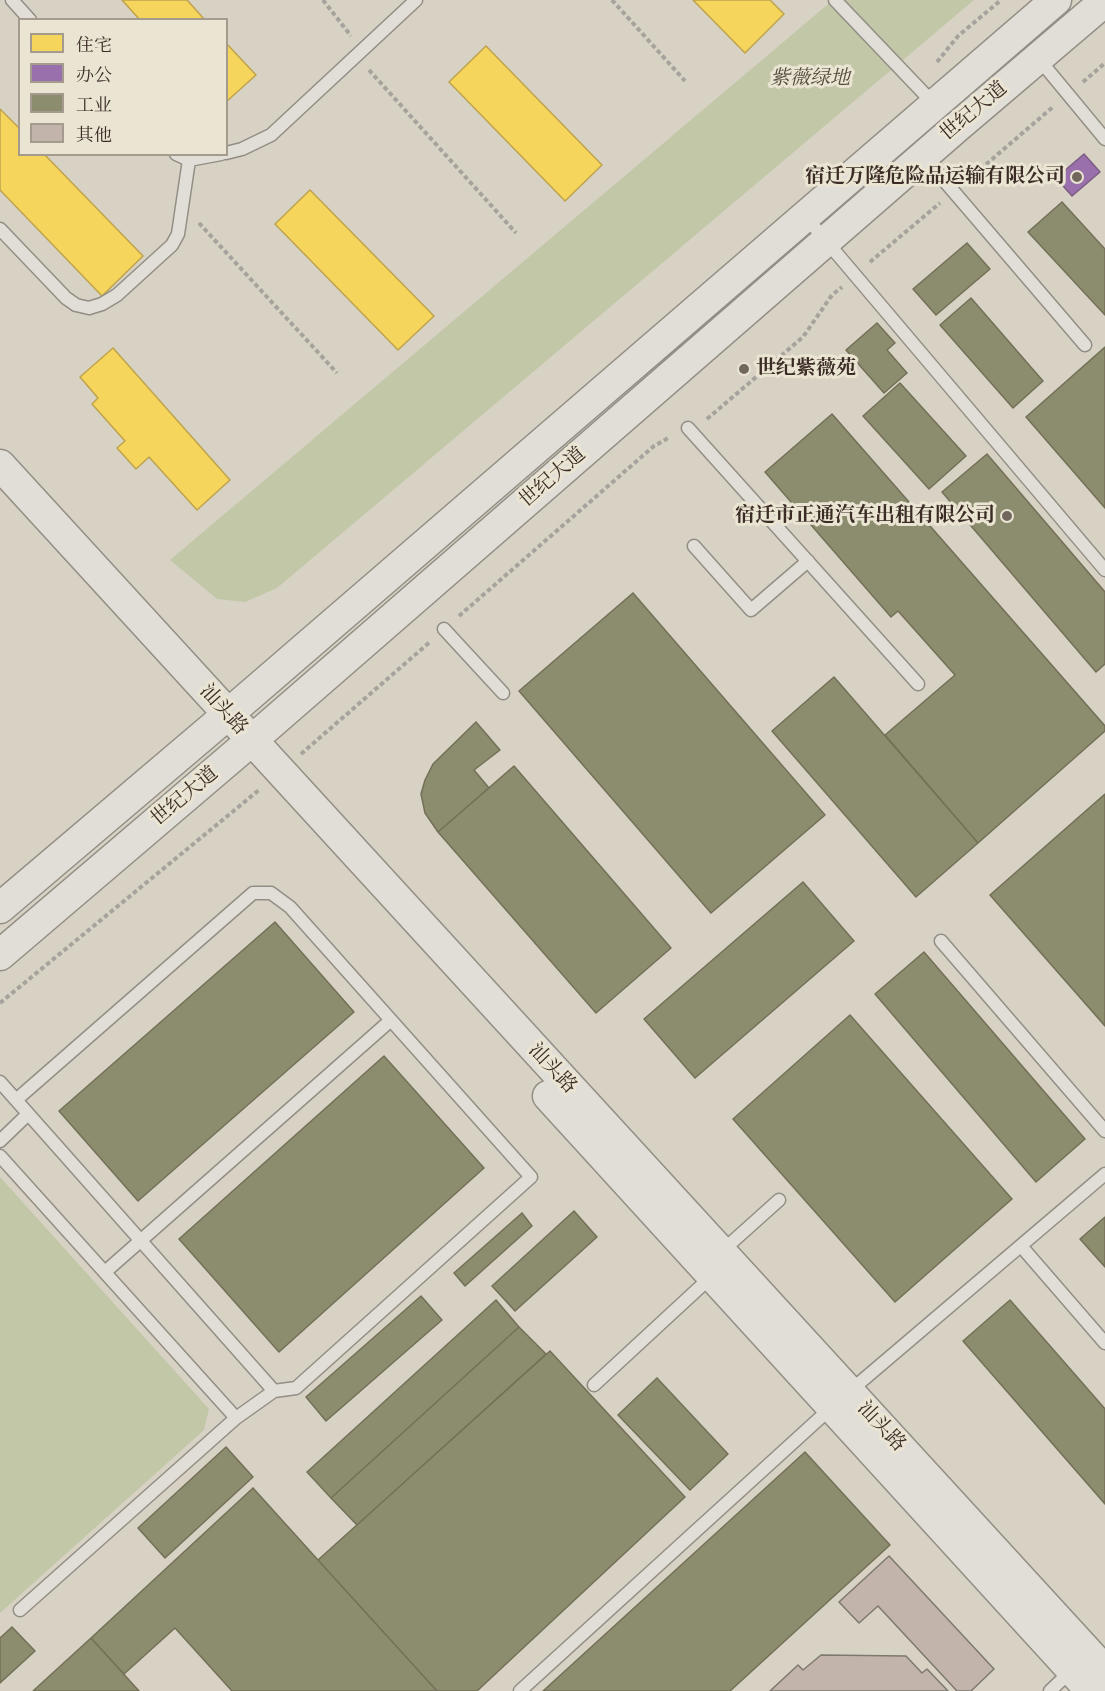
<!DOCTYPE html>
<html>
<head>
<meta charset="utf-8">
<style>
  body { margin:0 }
  #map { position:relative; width:1105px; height:1691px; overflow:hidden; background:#d7d2c3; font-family:"Libre Bodoni","Noto Serif SC",serif }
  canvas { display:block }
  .legend { position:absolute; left:18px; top:18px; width:210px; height:138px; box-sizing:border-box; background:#eae4d3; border:2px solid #a49b8e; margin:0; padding:8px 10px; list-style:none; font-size:18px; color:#3b2d26 }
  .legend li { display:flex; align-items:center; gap:12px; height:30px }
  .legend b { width:30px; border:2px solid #a49b8e }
</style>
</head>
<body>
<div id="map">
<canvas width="1105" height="1691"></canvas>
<ul class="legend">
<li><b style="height:16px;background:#f6d55c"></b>住宅</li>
<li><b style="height:16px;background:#9970ab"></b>办公</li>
<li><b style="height:16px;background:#8c8c6e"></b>工业</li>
<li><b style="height:16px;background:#c3b4ab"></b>其他</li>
</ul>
</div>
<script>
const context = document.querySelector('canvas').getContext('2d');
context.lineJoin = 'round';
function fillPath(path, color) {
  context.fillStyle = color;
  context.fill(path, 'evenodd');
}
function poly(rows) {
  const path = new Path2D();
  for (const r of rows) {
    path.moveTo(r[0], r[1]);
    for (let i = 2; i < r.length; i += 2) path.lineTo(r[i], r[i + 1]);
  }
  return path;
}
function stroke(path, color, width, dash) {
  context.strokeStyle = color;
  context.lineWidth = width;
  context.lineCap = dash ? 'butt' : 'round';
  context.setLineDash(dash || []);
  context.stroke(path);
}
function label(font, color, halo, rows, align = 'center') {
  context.font = font + ' "Libre Bodoni","Noto Serif SC",serif';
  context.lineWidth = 6;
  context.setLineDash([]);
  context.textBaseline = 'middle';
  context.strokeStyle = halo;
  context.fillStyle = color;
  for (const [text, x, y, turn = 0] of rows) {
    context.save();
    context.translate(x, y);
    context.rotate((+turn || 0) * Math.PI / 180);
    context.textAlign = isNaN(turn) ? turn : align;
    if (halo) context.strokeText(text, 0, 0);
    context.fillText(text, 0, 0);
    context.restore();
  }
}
fillPath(poly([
  [833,0,974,0,277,588,245,602,217,599,170,560],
  [0,1177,209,1409,204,1430,0,1613]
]), '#c2c7a8');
const homes = poly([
  [122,0,187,0,205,20,140,20,122,0],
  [693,0,770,0,784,14,745,53,693,0],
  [226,43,256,75,226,102,226,43],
  [486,46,602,165,565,201,449,82,486,46],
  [0,109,20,129,20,154,44,154,143,256,102,296,0,190,0,109],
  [310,190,434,316,398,350,275,224,310,190],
  [113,348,230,480,197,510,149,457,136,469,117,448,125,441,92,404,98,398,80,377,113,348]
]);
fillPath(homes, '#f6d55c');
stroke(homes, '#bea34c', 1.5);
const offices = poly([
  [1084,154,1100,172,1072,196,1056,178,1084,154]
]);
fillPath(offices, '#9970ab');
stroke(offices, '#7d5c83', 1.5);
const industry = poly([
  [1062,202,1105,249,1105,315,1028,232,1062,202],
  [967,243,990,269,936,315,913,289,967,243],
  [971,298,1043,381,1013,408,940,325,971,298],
  [877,323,895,343,887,350,907,373,884,393,846,350,877,323],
  [1105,347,1105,508,1026,417,1105,347],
  [900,383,966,456,929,489,863,416,900,383],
  [832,414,1105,726,1105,731,978,843,885,735,955,675,898,611,891,617,765,472,832,414],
  [987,454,1105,592,1105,664,1096,672,942,492,987,454],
  [633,593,825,815,711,913,519,691,633,593],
  [834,677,978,843,916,897,772,731,834,677],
  [476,722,500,750,474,770,489,788,438,832,425,813,421,794,425,780,433,764,476,722],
  [514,766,671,948,596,1013,438,832,514,766],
  [1105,794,1105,1026,990,895,1105,794],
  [803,882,854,941,695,1078,644,1019,803,882],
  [275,922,354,1012,138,1201,59,1111,275,922],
  [924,952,1085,1139,1036,1182,875,994,924,952],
  [850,1015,1012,1199,895,1302,733,1119,850,1015],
  [384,1056,484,1168,279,1352,179,1239,384,1056],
  [574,1211,597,1237,515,1311,492,1286,574,1211],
  [522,1213,532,1226,465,1286,454,1273,522,1213],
  [1105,1217,1105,1267,1080,1239,1105,1217],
  [421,1296,442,1320,326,1421,306,1397,421,1296],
  [496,1300,519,1327,331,1498,307,1472,496,1300],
  [1010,1300,1105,1409,1105,1504,963,1341,1010,1300],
  [519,1327,546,1354,357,1525,331,1498,519,1327],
  [550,1351,685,1497,477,1691,437,1691,318,1560,550,1351],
  [657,1378,728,1454,690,1490,618,1415,657,1378],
  [226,1447,253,1477,165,1558,138,1528,226,1447],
  [805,1452,890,1545,730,1691,543,1691,805,1452],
  [253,1488,318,1560,437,1691,232,1691,175,1628,124,1674,91,1638,253,1488],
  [12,1627,35,1651,0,1683,0,1638,12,1627],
  [91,1638,139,1691,33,1691,91,1638]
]);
fillPath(industry, '#8c8c6e');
stroke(industry, '#747058', 1.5);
const building = poly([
  [889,1556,994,1669,971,1691,957,1691,878,1606,859,1623,839,1602,889,1556],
  [821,1655,906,1656,922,1673,927,1669,948,1691,770,1691,798,1665,803,1670,821,1655]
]);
fillPath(building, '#c3b4ab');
stroke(building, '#7d7870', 1.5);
const service = poly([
  [12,0,30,20],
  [835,0,935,105],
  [1038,58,1105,139],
  [226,153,242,149,271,135,416,0],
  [176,154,189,160,221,154],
  [924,157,1085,345],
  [805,216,1105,570],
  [0,229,66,298,76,305,89,308,102,304,117,295,172,245,178,234,189,160],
  [688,428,918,684],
  [694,546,751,610,808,561],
  [444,629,503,693],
  [941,941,1105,1131],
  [0,1082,274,1391],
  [16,1100,253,893,271,893,290,907,531,1177,296,1388,274,1391,236,1418,20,1610],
  [0,1141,28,1114],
  [0,1156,236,1418],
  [1021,1246,1105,1343],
  [721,1252,779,1200],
  [105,1272,391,1020],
  [594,1385,712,1276],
  [850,1391,1105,1174],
  [520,1691,832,1407],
  [1050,1691,1073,1669]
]);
const tertiary = poly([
  [0,465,1105,1671],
  [0,908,212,728,1056,0],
  [0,955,251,741,957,127,1105,1],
  [548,1096,1091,1691]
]);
stroke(service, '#938e85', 15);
stroke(tertiary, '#938e85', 33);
stroke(poly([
  [323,0,351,36],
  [612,0,685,81],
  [937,62,958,36,1001,0],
  [369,70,516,233],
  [1083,82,1105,63],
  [969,179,1054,106],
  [199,223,337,373],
  [870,262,940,203],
  [707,419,803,337,832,295,842,287],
  [459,616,654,446,670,437],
  [301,754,431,641],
  [0,1003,259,790]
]), '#a6a29c', 4, [4.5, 3]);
stroke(service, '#e1ded7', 12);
stroke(tertiary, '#e1ded7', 30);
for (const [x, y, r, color] of [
  [1077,177,6,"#72675d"],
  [744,369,6,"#72675d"],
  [1007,516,6,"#72675d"]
]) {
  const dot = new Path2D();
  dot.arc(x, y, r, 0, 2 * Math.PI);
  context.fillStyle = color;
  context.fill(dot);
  stroke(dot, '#eae4d3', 2);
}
label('italic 20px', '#524a3b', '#eae4d3', [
  ["紫薇绿地",810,79]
]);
label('20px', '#3b2d26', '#eae4d3', [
  ["世纪大道",974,112,-40],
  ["世纪大道",553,478,-41],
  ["汕头路",223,710,48],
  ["世纪大道",185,797,-40],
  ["汕头路",552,1069,47],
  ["汕头路",881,1427,47]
]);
label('bold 20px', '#3b2d26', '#eae4d3', [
  ["宿迁万隆危险品运输有限公司",1065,177],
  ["世纪紫薇苑",756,369,"left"],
  ["宿迁市正通汽车出租有限公司",995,516]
], 'right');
</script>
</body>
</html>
